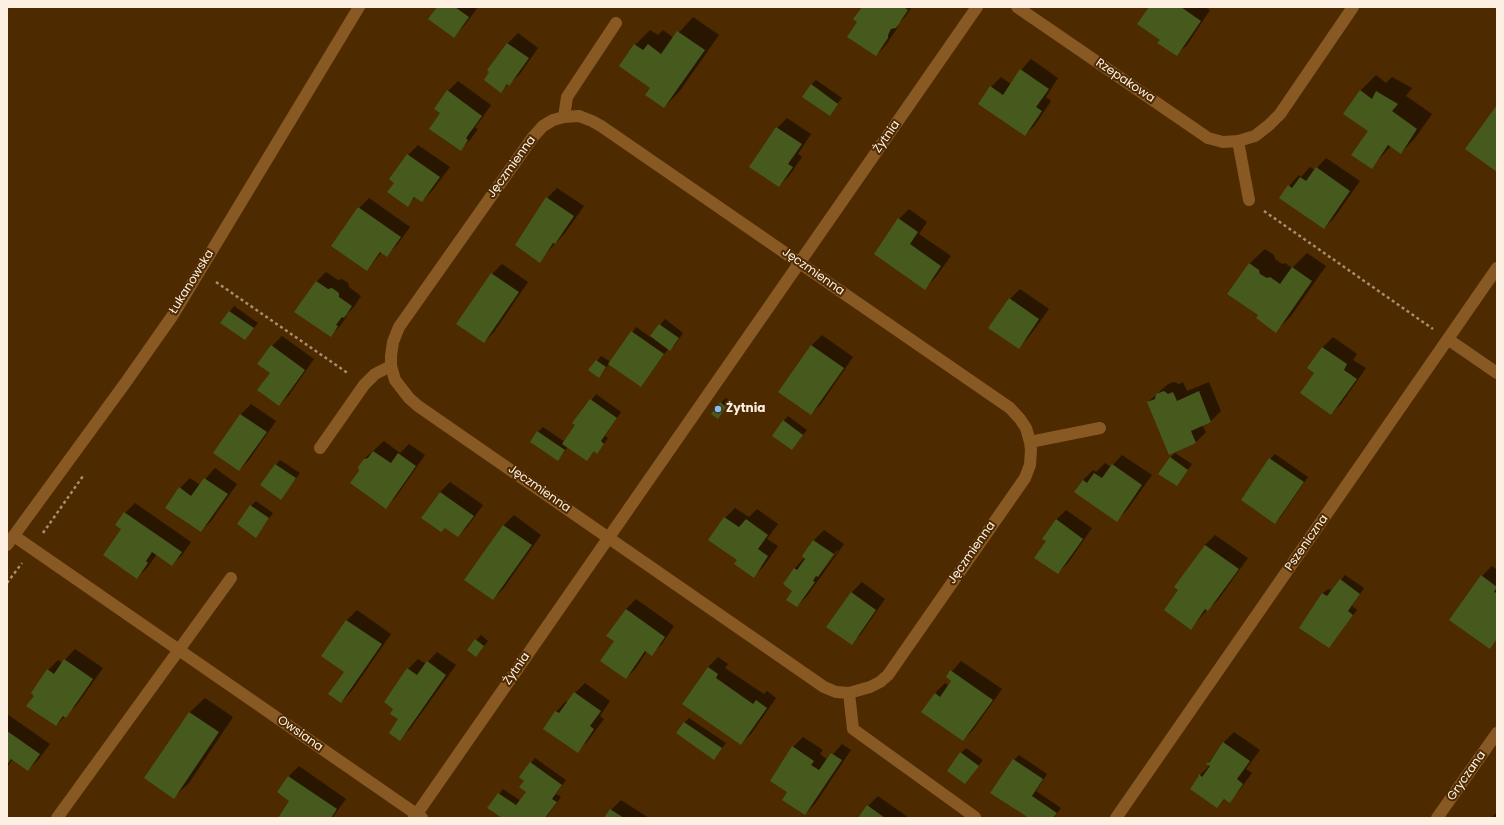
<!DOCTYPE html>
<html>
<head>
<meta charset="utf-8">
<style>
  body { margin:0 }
  #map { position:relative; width:1504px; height:825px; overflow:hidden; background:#4d2a00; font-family:Poppins,sans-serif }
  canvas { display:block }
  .frame { position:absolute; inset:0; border:8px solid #fdf0e3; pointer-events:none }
</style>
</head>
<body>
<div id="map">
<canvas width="1504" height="825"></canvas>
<div class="frame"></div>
</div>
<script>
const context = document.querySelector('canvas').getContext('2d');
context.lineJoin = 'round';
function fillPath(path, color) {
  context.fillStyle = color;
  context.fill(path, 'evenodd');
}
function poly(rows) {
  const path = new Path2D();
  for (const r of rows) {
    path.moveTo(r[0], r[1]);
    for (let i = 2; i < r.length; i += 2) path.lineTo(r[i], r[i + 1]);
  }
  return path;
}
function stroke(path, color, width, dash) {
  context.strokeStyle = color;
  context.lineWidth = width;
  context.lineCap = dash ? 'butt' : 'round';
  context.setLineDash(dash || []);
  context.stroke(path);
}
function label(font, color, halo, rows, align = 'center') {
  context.font = font + ' Poppins,sans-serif';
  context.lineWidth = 4;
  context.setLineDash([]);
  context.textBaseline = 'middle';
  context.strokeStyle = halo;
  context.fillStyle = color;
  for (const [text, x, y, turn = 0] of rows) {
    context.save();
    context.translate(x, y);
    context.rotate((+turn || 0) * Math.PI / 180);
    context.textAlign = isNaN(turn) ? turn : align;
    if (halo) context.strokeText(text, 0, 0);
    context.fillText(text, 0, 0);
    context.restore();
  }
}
fillPath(poly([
  [438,7,478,7,464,26,454,36],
  [863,7,912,7,905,17,897,25,898,27,886,45,876,55,858,22],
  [1150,7,1205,7,1210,10,1187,45,1176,55,1161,39],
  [693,17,719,35,679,92,664,107,651,87,635,45,650,30,658,35,663,30,674,38],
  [518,33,538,48,519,75,501,91,491,72,489,70,508,43],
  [1031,59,1058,78,1046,97,1051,101,1035,125,1025,135,991,87,1001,77,1011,84,1021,70],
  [1376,75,1386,83,1392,77,1412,88,1406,96,1432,114,1415,138,1401,153,1391,146,1371,168,1370,131,1344,113,1361,90],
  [816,80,842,98,829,114,811,85],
  [458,81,491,105,475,128,478,129,470,140,460,150,441,113,448,91],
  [787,118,811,134,798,154,802,157,789,176,779,186,777,128],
  [418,145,450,167,432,191,422,201,416,197,407,205,395,182,391,179,408,155],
  [1326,158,1360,181,1334,218,1324,228,1280,198,1289,186,1299,175,1301,177,1310,167,1315,170],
  [557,188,584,206,565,233,539,261,516,245,547,198],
  [369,198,410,227,397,245,387,255,382,252,367,270,359,208],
  [909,209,927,222,919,234,951,256,935,278,925,288,899,219],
  [1265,249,1274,255,1275,259,1282,264,1285,263,1292,268,1307,253,1326,266,1291,316,1276,331,1259,315,1229,294,1250,263],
  [502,264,528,282,494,332,484,342,492,274],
  [326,272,338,280,342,279,348,283,349,287,361,296,354,307,346,315,347,316,340,326,330,336,316,282],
  [1020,289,1049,309,1028,338,1018,348,1010,299],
  [234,306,258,323,245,339,222,322],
  [665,319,683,333,675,345,670,350,668,349,641,386,609,364,599,377,590,370,601,356,611,362,636,327,650,337],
  [822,335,853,357,821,404,811,414,779,392,812,345],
  [282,336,314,359,289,395,279,405,271,372,272,346],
  [1333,337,1357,354,1353,360,1366,368,1341,404,1331,414,1315,372,1309,368,1323,347],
  [1174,382,1179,384,1183,382,1187,391,1209,382,1221,411,1211,421,1202,425,1206,432,1196,442,1148,402,1168,384],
  [596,394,621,412,605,436,608,438,602,447,594,451,587,460,568,447,558,460,538,432,543,427,565,442,577,425,574,423],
  [726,398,730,401,718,418,721,403],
  [251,404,276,421,249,460,239,470,214,453,241,414],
  [788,416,807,430,792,449,783,421],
  [384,441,400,453,409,444,425,455,396,497,386,507,360,471,364,459],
  [1175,453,1192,464,1177,485,1170,458],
  [1275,454,1308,477,1280,518,1275,523,1270,459],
  [1122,455,1152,475,1127,510,1117,520,1083,480,1093,470,1096,472,1105,463,1111,467],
  [280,460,300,473,281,498,276,465],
  [215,468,237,484,211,521,201,531,180,488,190,478,200,485],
  [450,482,483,505,468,526,458,536,445,527,422,517,440,492],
  [256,501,273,513,256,536,251,506],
  [135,503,191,542,182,555,172,565,157,554,147,568,137,578,123,529,125,513],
  [735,508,749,517,757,509,778,524,767,539,778,546,764,566,754,576,739,560,725,518],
  [1066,510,1092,528,1068,563,1058,573,1047,541,1056,520],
  [514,515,541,535,503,589,493,599,466,580,504,525],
  [824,530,844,544,807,596,797,606,794,590,784,584,795,568,805,557,803,556,814,540],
  [837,550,838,551,824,569,823,569],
  [1215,535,1248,558,1218,600,1208,610,1207,610,1191,628,1180,590,1176,587,1205,545],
  [1492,566,1497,570,1497,640,1490,647,1482,576],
  [1345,575,1364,588,1352,606,1357,610,1329,647,1301,628,1323,593,1328,589,1332,591],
  [862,582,885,599,861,634,851,644,852,592],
  [636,599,674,626,662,644,652,654,647,651,636,668,626,678,615,641,626,609],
  [357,610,391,634,351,692,341,702,346,671,323,655,347,620],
  [481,635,488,641,476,656,476,640],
  [75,649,103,668,76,706,56,725,48,670,58,660,62,663],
  [437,652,456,665,410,729,400,739,399,719,395,709,385,702,408,669,418,659,426,664],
  [718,657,728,664,725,668,764,694,767,691,776,698,751,734,741,744,708,667],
  [961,661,1002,689,973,730,963,740,935,693,945,683,949,686,953,681,947,677],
  [585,683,610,701,600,716,604,719,587,742,577,752,544,729,556,712,566,701,568,703,575,693],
  [205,698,233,717,189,783,174,797,190,712],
  [7,714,50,744,38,760,28,770,13,759,7,767],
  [689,718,726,743,714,758,684,723],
  [1234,732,1260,750,1246,769,1252,773,1239,791,1229,801,1225,799,1217,807,1200,775,1210,765,1208,763,1224,742],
  [803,737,823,750,820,754,828,760,842,744,851,750,815,804,805,814,789,792,793,747],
  [966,748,983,760,965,783,961,753],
  [1019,755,1047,774,1036,791,1061,808,1054,818,1030,818,1014,760],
  [535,758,566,780,556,794,561,797,546,818,503,818,488,807,503,789,521,801,527,792,525,780,531,763],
  [299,766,346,799,332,818,279,818,291,801,278,792,289,776],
  [878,796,909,818,859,818,868,806],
  [621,800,649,818,605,818,611,810],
  [1497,812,1497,818,1491,818]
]), '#0007');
fillPath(poly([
  [437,7,455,7,469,17,454,38,428,19],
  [862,7,904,7,908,10,896,28,891,29,888,35,888,38,876,56,847,37,857,22,853,19],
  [1149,7,1181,7,1201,21,1177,56,1157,43,1160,40,1137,24],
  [677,31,705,50,664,108,645,95,650,88,619,66,634,44,643,50,648,44,661,54],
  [507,43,529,58,509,86,507,84,501,93,484,80,489,72,487,70],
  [1020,69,1049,89,1036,107,1042,111,1025,136,978,104,990,86,1003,95],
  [811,84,838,104,830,116,802,97],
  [447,90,482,116,466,138,468,140,461,151,429,129,440,113,434,109],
  [1360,90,1372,99,1376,91,1398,104,1392,111,1417,129,1401,154,1388,145,1372,169,1351,155,1368,131,1343,114],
  [1497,105,1497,172,1465,149],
  [776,127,802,144,788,164,793,167,779,187,749,167],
  [407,154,440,177,422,202,414,197,408,207,387,192,394,183,389,179],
  [1316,167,1350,191,1324,229,1279,198,1288,185,1292,188,1300,177,1306,181],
  [546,197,574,216,555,244,553,243,540,263,515,245],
  [358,207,401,237,387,257,380,252,367,271,331,246],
  [898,218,918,232,910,244,941,266,925,290,874,254],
  [1249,263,1259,270,1260,274,1267,278,1270,277,1280,284,1292,267,1312,281,1276,333,1256,318,1258,315,1227,294],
  [491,273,519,292,484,343,456,324],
  [316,281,328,289,332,288,339,293,339,297,352,306,344,318,342,317,336,325,338,326,331,337,294,312],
  [1009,298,1039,319,1019,349,988,328],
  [229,311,254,328,245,340,220,323],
  [659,324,679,338,670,351,650,336],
  [631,331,664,354,641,387,608,364],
  [271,345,305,370,279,406,257,390,270,373,257,364],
  [811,345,844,368,811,415,778,392],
  [1322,347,1347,364,1344,370,1357,379,1331,415,1300,393,1314,373,1307,368],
  [596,360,606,367,599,378,588,370],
  [1164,391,1168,394,1173,392,1177,401,1199,391,1211,422,1191,431,1196,443,1169,455,1147,402,1155,399,1156,394],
  [590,399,617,418,601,441,604,444,597,454,594,451,587,461,562,444,575,425,572,423],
  [720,402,726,407,718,419,711,414],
  [240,414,267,432,239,471,213,453],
  [783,420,803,435,792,450,772,436],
  [537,431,565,450,558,461,530,442],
  [373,451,391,463,398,453,416,466,386,509,350,483,359,471,358,467,364,459,368,458],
  [1170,457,1188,470,1177,486,1158,474],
  [1269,458,1304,482,1275,524,1241,500],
  [275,464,296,478,281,500,260,485],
  [1112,464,1142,485,1117,522,1074,492,1083,480,1087,483,1094,473,1102,478],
  [204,478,228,494,201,532,165,508,179,487,191,496],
  [440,492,474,516,458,537,445,528,441,532,421,518],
  [250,505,269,518,256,538,237,524],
  [124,512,182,552,172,566,152,552,146,561,148,563,137,579,103,555,121,529,115,525],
  [724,517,739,527,746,519,768,535,758,549,768,556,754,578,734,564,737,560,708,540],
  [1056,519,1083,539,1058,574,1034,558,1046,541,1042,539],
  [503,525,532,545,493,600,464,580],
  [813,540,834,554,818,577,816,576,813,581,815,582,797,607,786,600,792,591,783,584,794,568,797,570,805,559,802,556],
  [1205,545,1239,569,1208,611,1205,609,1191,630,1164,610,1178,590,1174,587],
  [1481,575,1497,587,1494,592,1497,593,1497,639,1490,649,1449,620],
  [1340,579,1360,594,1348,611,1353,615,1329,648,1299,628,1322,593,1327,596],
  [851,592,876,610,852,645,826,627],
  [626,609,665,637,652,656,645,651,626,679,600,661,614,641,606,636],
  [346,620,382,644,341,703,328,694,344,672,321,656],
  [475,639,484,646,476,657,467,650],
  [64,659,93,679,66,718,63,716,56,726,26,706,34,696,31,693,47,669,54,674],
  [427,661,446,675,400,741,389,733,398,719,390,714,393,709,384,702,407,668,417,675],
  [708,667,718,674,716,678,753,704,756,700,767,708,741,745,682,704],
  [950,670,993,700,963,741,921,712,935,693,940,697,951,681,946,677],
  [574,692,601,711,590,726,594,729,578,753,543,729,555,711,559,713],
  [189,712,219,732,174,799,144,778],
  [684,722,722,748,714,760,676,733],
  [7,731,40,754,28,771,11,759,7,765],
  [1223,742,1250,761,1237,779,1243,784,1230,803,1224,799,1217,808,1190,789,1198,777,1199,774,1202,777,1210,766,1206,764,1208,762,1209,763],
  [792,746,814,761,811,765,819,770,831,753,842,760,805,815,782,800,787,792,770,781],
  [960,752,979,766,965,784,947,771],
  [1013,759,1043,779,1032,796,1057,813,1053,818,1029,818,990,793],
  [530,762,562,785,552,799,557,802,545,818,502,818,487,808,498,793,516,805,526,792,519,787,524,781,519,777],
  [288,776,337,809,331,818,278,818,289,801,277,792],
  [867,805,885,818,858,818],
  [610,809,624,818,604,818]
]), '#465a1e');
stroke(poly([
  [1264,211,1433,329],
  [216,282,349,374],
  [43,533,83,476],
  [7,583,22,563]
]), '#a68e73', 2.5, [3, 3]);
stroke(poly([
  [1017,7,1208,138,1223,142,1238,141,1255,136,1269,125,1280,114,1353,7],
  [579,116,592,121,601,126,1010,408,1020,419,1026,428,1030,442,1031,450,1030,465,1025,478,888,675,880,682,870,687,849,693,836,692,824,687,418,406,409,398,395,380,391,366,391,356,393,342,399,327,533,137,543,126,553,120,564,117,579,116],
  [564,117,567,97,616,23],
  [1238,141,1249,200],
  [1449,340,1497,373],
  [1030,442,1100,428],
  [320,448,364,385,375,374,391,366],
  [14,536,422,818],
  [7,545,126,382,173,315,359,7],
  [849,693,853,729,975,817],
  [57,818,231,578],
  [414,818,977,7],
  [1116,818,1497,268],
  [1437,818,1497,733]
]), '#895923', 12);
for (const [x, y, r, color] of [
  [718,409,4,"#7bbef8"]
]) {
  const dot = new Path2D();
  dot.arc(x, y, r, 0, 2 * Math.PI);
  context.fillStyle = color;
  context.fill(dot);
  stroke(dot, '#4d2a00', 1.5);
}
label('12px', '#fdf0e3', '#4d2a00', [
  ["Rzepakowa",1125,81,34],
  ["Żytnia",887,137,-55],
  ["Jęczmienna",512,167,-54],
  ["Jęczmienna",813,272,35],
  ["Łukanowska",192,282,-58],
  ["Jęczmienna",539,489,35],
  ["Pszeniczna",1307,543,-55],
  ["Jęczmienna",972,553,-55],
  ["Żytnia",517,669,-55],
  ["Owsiana",300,734,35],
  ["Gryczana",1467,776,-55]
]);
label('bold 12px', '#fdf0e3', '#4d2a00', [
  ["Żytnia",726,409]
], 'left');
</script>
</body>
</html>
